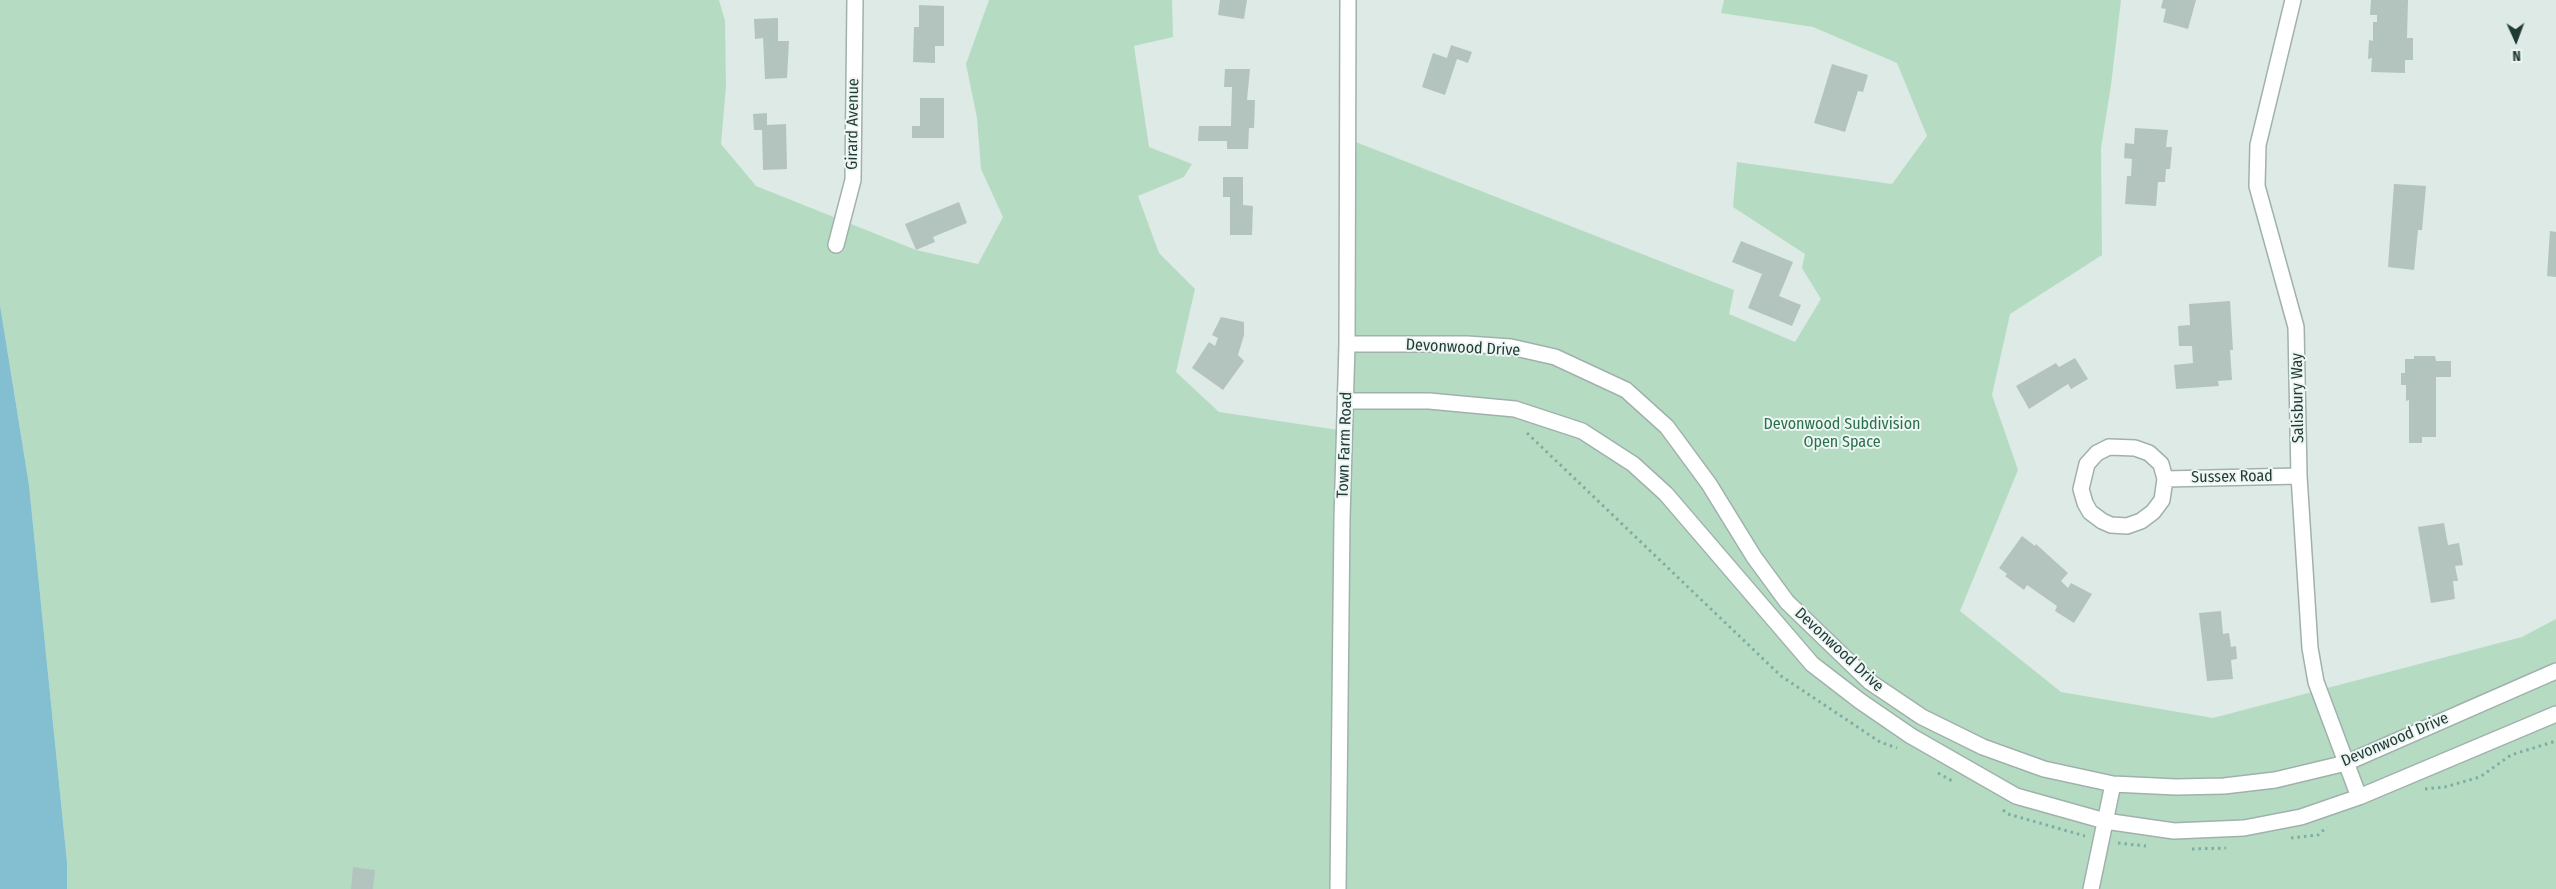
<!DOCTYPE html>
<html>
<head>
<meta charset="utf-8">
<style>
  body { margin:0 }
  #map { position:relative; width:2556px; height:889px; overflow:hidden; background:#ddeae5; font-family:"Fira Sans Condensed",sans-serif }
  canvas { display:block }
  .north { position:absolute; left:2491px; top:15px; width:50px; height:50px; -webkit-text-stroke:4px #eef6f3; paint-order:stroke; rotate:178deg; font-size:14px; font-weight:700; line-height:20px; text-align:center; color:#1f3934 }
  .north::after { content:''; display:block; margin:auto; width:18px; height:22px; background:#1f3934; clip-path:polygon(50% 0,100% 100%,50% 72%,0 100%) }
</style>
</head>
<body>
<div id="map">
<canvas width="2556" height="889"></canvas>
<div class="north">N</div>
</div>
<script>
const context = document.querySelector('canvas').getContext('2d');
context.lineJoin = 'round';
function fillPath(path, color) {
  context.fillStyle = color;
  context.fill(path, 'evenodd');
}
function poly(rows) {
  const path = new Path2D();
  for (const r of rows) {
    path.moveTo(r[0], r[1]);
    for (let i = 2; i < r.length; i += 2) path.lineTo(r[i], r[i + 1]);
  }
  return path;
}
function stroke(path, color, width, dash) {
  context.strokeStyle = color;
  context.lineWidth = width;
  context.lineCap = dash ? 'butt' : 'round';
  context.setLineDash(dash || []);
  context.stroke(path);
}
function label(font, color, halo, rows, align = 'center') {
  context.font = font + ' "Fira Sans Condensed",sans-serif';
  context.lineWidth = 4;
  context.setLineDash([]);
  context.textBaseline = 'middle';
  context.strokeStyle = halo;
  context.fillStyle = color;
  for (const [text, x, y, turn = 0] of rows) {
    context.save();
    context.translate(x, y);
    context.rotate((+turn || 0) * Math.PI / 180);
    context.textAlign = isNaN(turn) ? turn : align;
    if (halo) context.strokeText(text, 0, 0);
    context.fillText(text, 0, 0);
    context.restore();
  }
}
fillPath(poly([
  [0,0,719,0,725,21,726,86,721,144,756,186,916,250,978,264,1003,217,981,169,977,118,966,64,989,0,1172,0,1173,37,1134,46,1149,147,1192,164,1184,177,1138,196,1159,253,1195,289,1176,372,1219,412,1345,431,1348,139,1734,290,1729,314,1795,342,1821,299,1802,268,1805,254,1733,207,1737,162,1892,184,1927,136,1897,63,1813,27,1721,13,1724,0,2121,0,2111,85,2101,148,2102,255,2010,314,1992,395,2018,470,1960,611,2061,692,2213,718,2522,637,2556,619,2556,889,67,889,67,862,29,485,0,305]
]), '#b5dcc3');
fillPath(poly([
  [0,305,29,485,67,862,67,889,0,889]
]), '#83bed1');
fillPath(poly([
  [1220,0,1247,0,1244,19,1218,15],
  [2163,0,2196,0,2188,29,2163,22,2166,9,2161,8],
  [2371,0,2408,0,2407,38,2413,38,2413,60,2405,60,2405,73,2371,72,2372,58,2368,59,2369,40,2373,41,2373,22,2377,22,2377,15,2370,15],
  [919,5,944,6,944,46,935,46,935,63,913,62,914,27,919,27],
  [778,18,778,41,789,41,787,78,765,79,763,38,755,39,754,19],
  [1451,45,1472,52,1468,63,1457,59,1445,95,1422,87,1433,53,1447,58],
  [1832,64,1868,75,1863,92,1858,91,1845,132,1814,123],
  [1225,69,1250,69,1247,100,1255,100,1254,128,1249,128,1248,149,1227,149,1227,141,1198,141,1199,126,1231,126,1232,87,1224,87],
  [920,98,944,98,944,138,912,138,912,126,920,126],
  [767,113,767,125,786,124,787,169,763,170,762,130,754,130,753,114],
  [2135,128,2168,130,2166,147,2172,147,2170,169,2166,169,2165,182,2158,182,2156,206,2125,204,2127,176,2131,176,2132,159,2124,158,2125,143,2134,144],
  [1223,177,1243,177,1243,205,1253,206,1252,235,1230,235,1230,197,1223,197],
  [2394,184,2426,186,2422,230,2418,230,2414,270,2388,267],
  [959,202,967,223,933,237,935,242,916,250,905,224],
  [2550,231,2556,232,2556,277,2547,276],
  [1741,241,1793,262,1779,296,1801,305,1792,326,1748,308,1762,274,1732,262],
  [2230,301,2233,350,2230,350,2232,380,2218,381,2219,386,2176,389,2174,365,2193,363,2192,346,2179,346,2178,326,2190,325,2189,304],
  [1221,317,1244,322,1244,335,1238,355,1244,361,1223,390,1192,368,1209,342,1215,346,1218,338,1212,335],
  [2414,356,2435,356,2436,361,2451,361,2451,377,2436,377,2436,437,2422,437,2422,443,2409,443,2409,400,2406,401,2406,385,2401,385,2401,373,2405,373,2405,359,2414,359],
  [2075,358,2088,379,2071,389,2068,384,2029,409,2016,386,2056,363,2059,367],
  [2444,523,2448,545,2459,543,2463,565,2455,566,2458,581,2453,581,2455,599,2431,603,2418,527],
  [2022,536,2035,546,2036,544,2068,573,2061,581,2068,588,2071,583,2092,594,2074,623,2055,611,2057,606,2027,585,2024,590,2005,576,2007,574,1999,568],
  [2221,611,2223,634,2229,633,2231,647,2236,646,2237,659,2231,660,2233,679,2207,681,2199,613],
  [353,867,375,870,373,889,351,889]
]), '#b3c4be');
const street = poly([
  [2293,0,2258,145,2257,186,2296,327,2299,476,2310,648,2316,682,2359,797],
  [836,245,853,180,855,0],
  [1347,344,1467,344,1511,347,1555,357,1626,390,1667,427,1709,484,1754,557,1787,602,1870,682,1922,717,1983,747,2044,769,2113,784,2176,787,2224,786,2275,780,2346,763,2556,671],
  [1346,401,1429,401,1515,409,1582,431,1633,464,1666,494,1812,664,1860,701,1911,736,2016,796,2105,821,2174,831,2244,828,2301,817,2359,797,2556,714],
  [2109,447,2135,448,2149,453,2161,464,2165,479,2162,500,2153,512,2141,521,2127,526,2111,525,2102,521,2090,512,2085,503,2081,489,2087,464,2097,453,2109,447],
  [2165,479,2299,476],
  [1338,889,1342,519,1347,344,1348,0],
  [2091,889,2113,784]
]);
stroke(street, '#a0b1ac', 18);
stroke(poly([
  [1527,433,1781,676,1880,742,1897,748],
  [1938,773,1954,782],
  [2425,789,2445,787,2480,777,2511,755,2556,741],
  [2003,810,2008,814,2085,836],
  [2291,838,2318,835,2327,827],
  [2118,843,2146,846],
  [2192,849,2226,848]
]), '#7daea3', 3, [2.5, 4]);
stroke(street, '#fff', 15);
label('16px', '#1f3934', '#eef6f3', [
  ["Girard Avenue",853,124,-89],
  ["Devonwood Drive",1463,348,3],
  ["Salisbury Way",2298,398,-91],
  ["Town Farm Road",1345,445,-88],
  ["Sussex Road",2232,477,-1],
  ["Devonwood Drive",1839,650,43],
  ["Devonwood Drive",2395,740,-23]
]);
label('16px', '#29704b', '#eef6f3', [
  ["Devonwood Subdivision",1842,425],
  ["Open Space",1842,443]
]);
</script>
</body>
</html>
